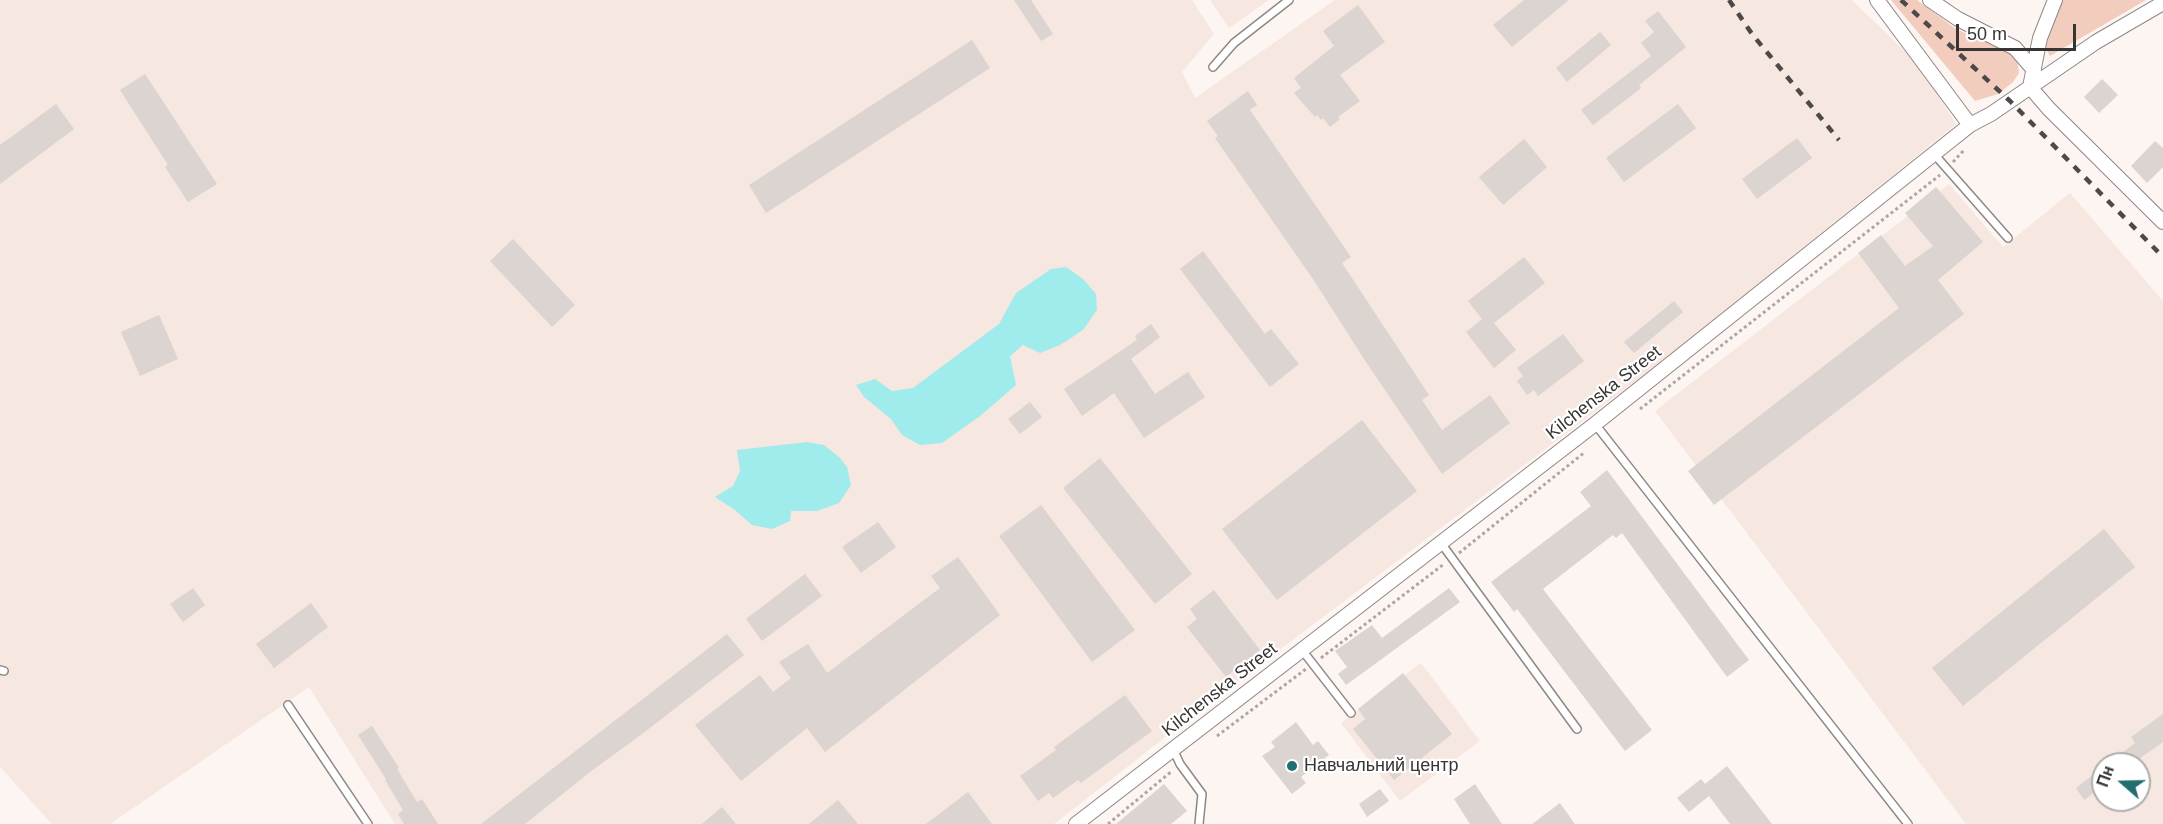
<!DOCTYPE html>
<html>
<head>
<meta charset="utf-8">
<style>
  body { margin:0 }
  #map { position:relative; width:2163px; height:824px; overflow:hidden; background:#fcf5f2; font-family:Helvetica,sans-serif }
  canvas { display:block }
  .north { position:absolute; left:2091px; top:752px; width:60px; height:60px; box-sizing:border-box; background:#fff; border:2px solid #afaead; border-radius:50%; rotate:290deg; font-size:16px; font-weight:700; line-height:24px; text-align:center; color:#373433 }
  .north::after { content:''; display:block; margin:auto; width:21px; height:27px; background:#236f6f; clip-path:polygon(50% 0,100% 100%,50% 72%,0 100%) }
  .scale { position:absolute; left:1956px; top:24px; width:120px; height:27px; box-sizing:border-box; border:3px solid #373433; border-top:0; padding-left:8px; font-size:18px; line-height:21px; white-space:nowrap; color:#373433; -webkit-text-stroke:4px #fff; paint-order:stroke }
</style>
</head>
<body>
<div id="map">
<canvas width="2163" height="824"></canvas>
<div class="north">Пн</div>
<div class="scale">50 m</div>
</div>
<script>
const context = document.querySelector('canvas').getContext('2d');
context.lineJoin = 'round';
function fillPath(path, color) {
  context.fillStyle = color;
  context.fill(path, 'evenodd');
}
function poly(rows) {
  const path = new Path2D();
  for (const r of rows) {
    path.moveTo(r[0], r[1]);
    for (let i = 2; i < r.length; i += 2) path.lineTo(r[i], r[i + 1]);
  }
  return path;
}
function stroke(path, color, width, dash) {
  context.strokeStyle = color;
  context.lineWidth = width;
  context.lineCap = dash ? 'butt' : 'round';
  context.setLineDash(dash || []);
  context.stroke(path);
}
function label(font, color, halo, rows, align = 'center') {
  context.font = font + ' Helvetica,sans-serif';
  context.lineWidth = 4.5;
  context.setLineDash([]);
  context.textBaseline = 'middle';
  context.strokeStyle = halo;
  context.fillStyle = color;
  for (const [text, x, y, turn = 0] of rows) {
    context.save();
    context.translate(x, y);
    context.rotate((+turn || 0) * Math.PI / 180);
    context.textAlign = isNaN(turn) ? turn : align;
    if (halo) context.strokeText(text, 0, 0);
    context.fillText(text, 0, 0);
    context.restore();
  }
}
fillPath(poly([
  [0,0,1192,0,1214,34,1182,72,1195,98,1335,0,1852,0,1917,63,1956,124,1666,358,1200,710,1054,824,395,824,309,687,110,824,52,824,0,767],
  [1210,0,1269,0,1229,28],
  [1949,184,2003,247,2070,193,2163,301,2163,824,1966,824,1655,411],
  [2103,764,2139,764,2139,800,2103,800],
  [1421,663,1480,741,1400,801,1341,723]
]), '#f6e7e0');
fillPath(poly([
  [1891,0,1917,0,1956,29,2007,51,2017,60,2019,73,2013,82,1998,94,1975,101],
  [2063,0,2146,0,2050,56,2045,47]
]), '#f2ccbc');
fillPath(poly([
  [1066,267,1083,279,1096,294,1097,310,1083,330,1060,345,1040,353,1023,345,1010,356,1016,385,980,416,942,443,920,445,902,435,891,419,864,397,856,385,875,379,892,391,913,388,999,324,1016,293,1051,269],
  [807,442,824,445,840,458,847,467,851,485,839,503,817,511,791,511,790,521,772,529,752,525,735,510,715,497,733,486,740,471,737,450]
]), '#a0ecec');
fillPath(poly([
  [1014,0,1031,0,1053,34,1041,41],
  [1524,0,1569,0,1512,47,1493,25],
  [1358,5,1385,42,1340,75,1360,101,1338,117,1340,119,1330,127,1323,118,1321,120,1317,115,1315,117,1294,93,1301,88,1294,78,1334,46,1323,31],
  [1658,11,1686,47,1639,85,1641,88,1593,125,1581,110,1651,56,1641,43,1654,32,1645,21],
  [1600,32,1611,45,1567,82,1556,68],
  [972,40,990,68,766,213,749,185],
  [145,74,217,184,188,202,165,167,168,165,120,90],
  [2102,79,2118,95,2099,113,2084,97],
  [1248,91,1257,105,1250,110,1351,257,1342,263,1429,395,1422,400,1442,430,1490,395,1510,423,1442,474,1366,362,1315,282,1215,138,1218,136,1207,121],
  [56,104,74,129,0,184,0,145],
  [1678,104,1696,128,1624,182,1606,158],
  [1797,138,1812,158,1757,199,1742,179],
  [1524,139,1547,167,1503,205,1479,177],
  [2155,141,2163,148,2163,167,2147,183,2131,166],
  [1936,187,1983,242,1938,280,1964,314,1714,505,1688,471,1899,308,1858,253,1881,235,1905,266,1933,246,1905,213],
  [513,239,575,305,552,327,490,261],
  [1203,251,1265,334,1271,329,1299,364,1270,387,1180,269],
  [1524,257,1545,283,1494,323,1516,350,1494,368,1466,332,1482,319,1468,301],
  [1674,301,1683,312,1634,353,1624,342],
  [159,315,178,359,140,376,121,332],
  [1151,324,1160,337,1131,359,1155,394,1188,372,1205,397,1144,438,1114,393,1082,416,1064,389,1137,340,1135,336],
  [1563,334,1584,361,1538,396,1534,390,1527,395,1517,381,1523,376,1517,368],
  [1030,402,1042,417,1020,434,1008,419],
  [1362,420,1417,491,1277,600,1222,529],
  [1100,458,1192,574,1155,604,1063,488],
  [1607,470,1749,660,1727,677,1622,533,1616,538,1613,535,1543,589,1652,730,1625,751,1517,609,1514,612,1491,582,1591,506,1580,492],
  [1041,505,1135,630,1092,662,999,536],
  [878,522,896,547,861,573,842,547],
  [2104,529,2135,567,1963,706,1932,668],
  [958,557,1000,615,825,752,807,728,741,781,695,725,760,675,773,692,791,678,779,662,808,644,827,673,940,588,931,576],
  [805,574,822,596,762,641,746,619],
  [193,588,205,605,183,622,170,604],
  [1449,588,1460,602,1346,685,1338,674,1347,667,1335,651,1372,625,1382,638],
  [1214,590,1260,650,1226,677,1187,627,1197,619,1190,609],
  [311,603,328,627,274,668,256,644],
  [727,634,744,655,642,734,590,772,525,824,481,824],
  [1403,673,1452,734,1394,780,1353,729,1365,719,1358,709],
  [1125,695,1152,731,1081,783,1078,780,1053,798,1049,793,1038,801,1020,776,1056,750,1054,747],
  [2163,714,2163,742,2132,764,2108,764,2135,743,2131,737],
  [1296,722,1313,745,1318,741,1329,755,1301,777,1306,783,1292,794,1262,756,1275,747,1271,742],
  [372,726,399,768,397,769,417,802,422,799,438,824,404,824,398,814,403,810,385,780,386,779,358,735],
  [1727,766,1772,824,1730,824,1709,796,1689,812,1677,798,1701,779,1705,784],
  [2103,767,2103,786,2084,800,2076,788],
  [1164,784,1187,811,1171,824,1116,824],
  [1475,784,1502,824,1470,824,1454,799],
  [1380,789,1389,801,1367,817,1359,804],
  [968,792,992,824,926,824],
  [838,800,858,824,809,824],
  [1560,803,1575,824,1532,824],
  [722,807,736,824,702,824]
]), '#dbd4d1');
const lane = poly([
  [1213,67,1234,43,1289,0],
  [1934,154,2008,238],
  [1595,424,1908,824],
  [1441,543,1577,729],
  [1302,650,1351,713],
  [0,670,4,671],
  [288,705,368,824],
  [1173,749,1180,764,1202,794,1199,824]
]);
const street = poly([
  [1877,0,1970,125],
  [1930,0,1958,19,2015,48,2034,70],
  [2055,0,2040,38,2030,87,2049,109,2163,222],
  [1076,824,1595,424,1970,125,1991,114,2096,42,2163,3]
]);
stroke(lane, '#8e8784', 10);
stroke(street, '#8e8784', 16);
stroke(poly([
  [1953,162,1965,149],
  [1640,409,1940,175],
  [1459,553,1585,452],
  [1321,658,1444,564],
  [1217,736,1306,669],
  [1108,824,1172,771]
]), '#aca6a4', 3, [3, 3]);
stroke(lane, '#fff', 7);
stroke(street, '#fff', 14);
stroke(poly([
  [1729,0,1752,34,1839,140],
  [1901,0,2010,101,2163,257]
]), '#4d4948', 4.5, [8, 8]);
for (const [x, y, r, color] of [
  [1292,766,6,"#236f6f"]
]) {
  const dot = new Path2D();
  dot.arc(x, y, r, 0, 2 * Math.PI);
  context.fillStyle = color;
  context.fill(dot);
  stroke(dot, '#fff', 2);
}
label('18px', '#373433', '#fff', [
  ["Kilchenska Street",1604,393,-38],
  ["Kilchenska Street",1220,690,-38]
]);
label('18px', '#373433', '#fff', [
  ["Навчальний центр",1304,766]
], 'left');
</script>
</body>
</html>
